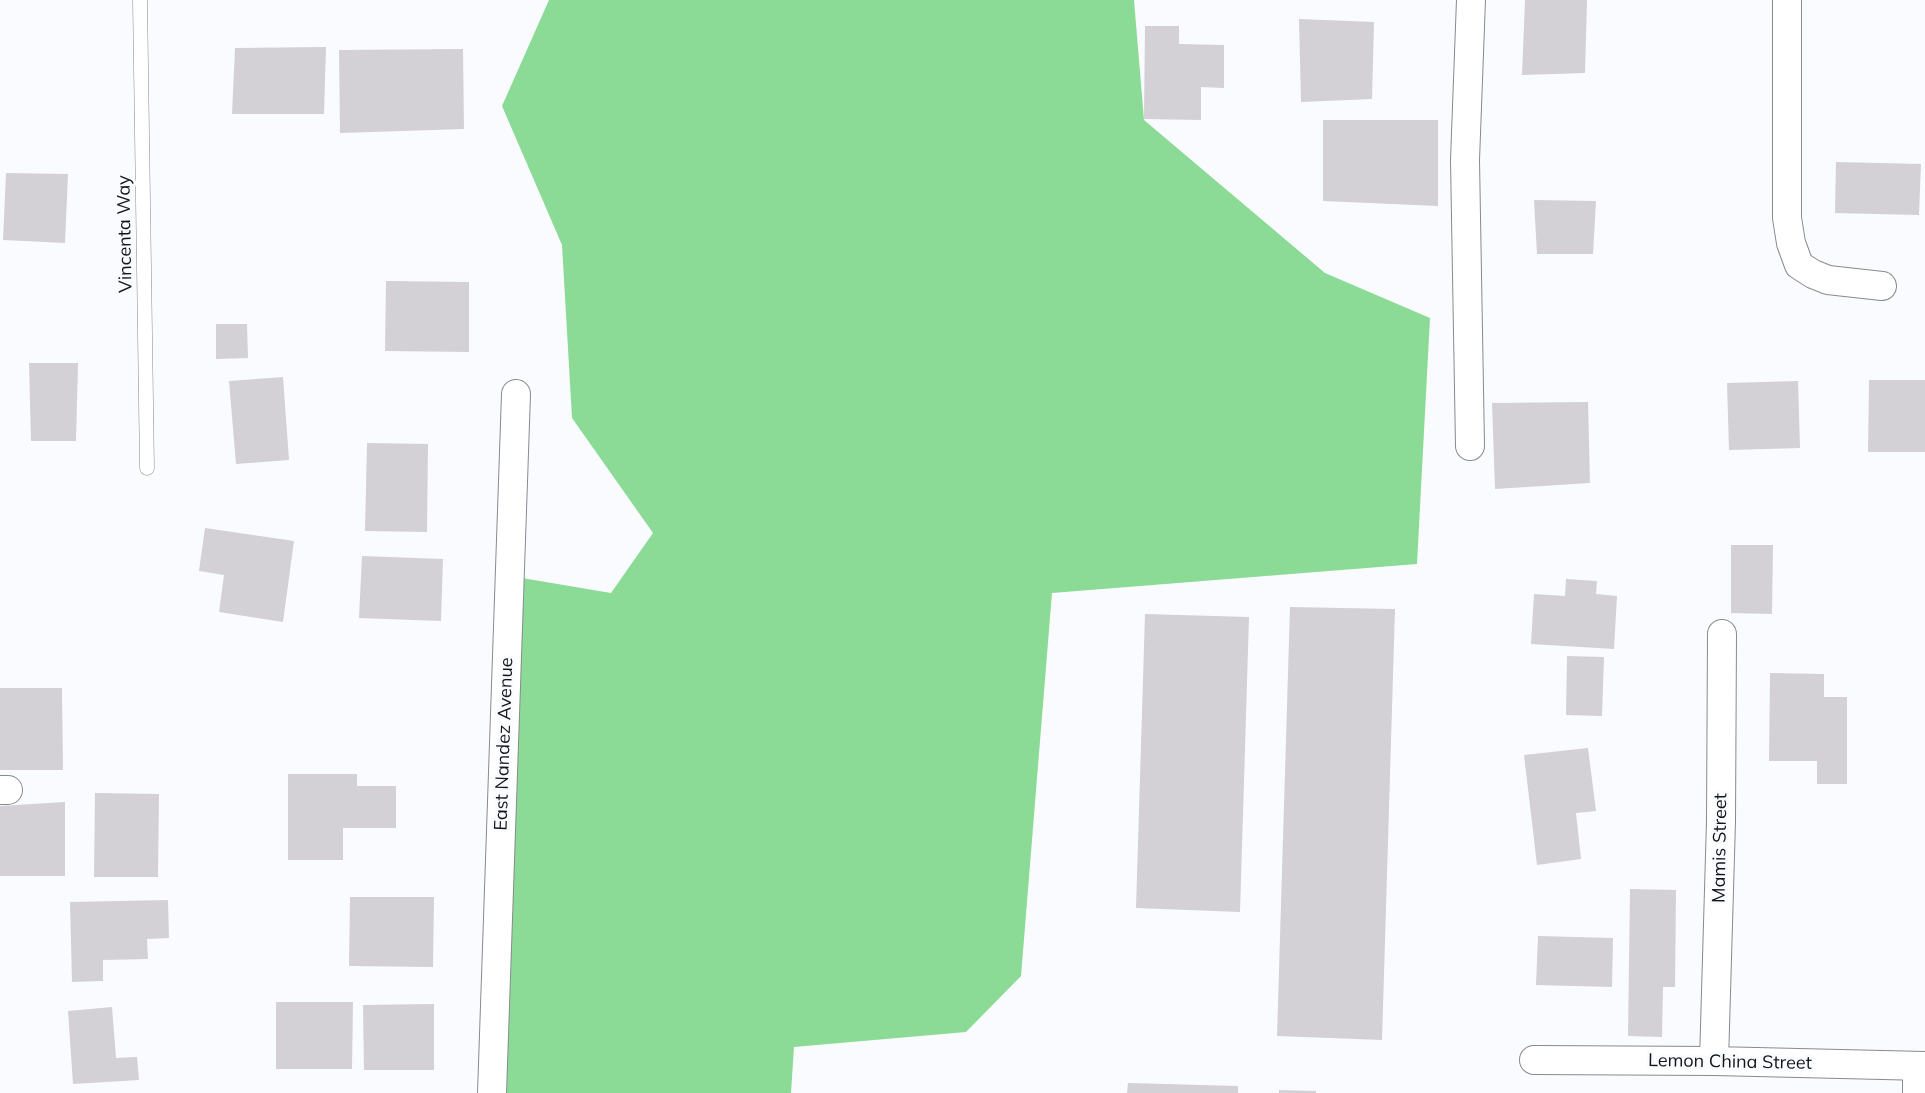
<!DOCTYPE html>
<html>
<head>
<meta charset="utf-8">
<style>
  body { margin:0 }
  canvas { display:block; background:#f9fbfe }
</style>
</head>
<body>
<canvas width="1925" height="1093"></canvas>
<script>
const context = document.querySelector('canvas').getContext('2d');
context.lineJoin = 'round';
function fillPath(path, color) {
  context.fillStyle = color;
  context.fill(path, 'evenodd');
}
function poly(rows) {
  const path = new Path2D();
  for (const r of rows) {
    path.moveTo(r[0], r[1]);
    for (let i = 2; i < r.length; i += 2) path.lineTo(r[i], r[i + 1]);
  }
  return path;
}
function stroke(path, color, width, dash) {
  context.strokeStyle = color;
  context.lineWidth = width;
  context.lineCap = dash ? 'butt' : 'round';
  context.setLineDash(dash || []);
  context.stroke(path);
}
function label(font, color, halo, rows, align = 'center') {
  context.font = font + ' Mulish,sans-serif';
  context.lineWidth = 6;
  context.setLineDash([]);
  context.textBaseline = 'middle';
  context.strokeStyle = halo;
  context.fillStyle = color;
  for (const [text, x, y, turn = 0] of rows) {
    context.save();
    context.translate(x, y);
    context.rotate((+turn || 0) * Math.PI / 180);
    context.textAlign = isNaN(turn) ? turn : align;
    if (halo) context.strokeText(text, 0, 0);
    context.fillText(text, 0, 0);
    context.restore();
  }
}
fillPath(poly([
  [549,0,1134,0,1144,120,1325,273,1430,318,1417,564,1052,593,1021,976,966,1032,794,1047,791,1093,499,1093,510,576,611,593,653,533,572,418,562,245,502,106]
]), '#8bdb97');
fillPath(poly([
  [1525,0,1587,0,1585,73,1522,75],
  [1299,19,1374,22,1372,99,1301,102],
  [1145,26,1179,26,1179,44,1224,45,1224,88,1201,87,1201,120,1144,119],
  [326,47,324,114,232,114,235,48],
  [463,49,464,129,340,133,339,50],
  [1323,120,1438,120,1438,206,1323,201],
  [1836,162,1921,164,1919,215,1835,213],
  [6,173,68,174,65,243,3,240],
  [1534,200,1596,201,1593,254,1537,254],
  [386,281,469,282,469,352,385,351],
  [216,324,247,324,248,358,216,359],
  [29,363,78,363,76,441,31,441],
  [283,377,289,460,236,464,229,381],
  [1869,380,1925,380,1925,452,1868,452],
  [1798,381,1800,448,1729,450,1727,383],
  [1588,402,1590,483,1495,489,1492,403],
  [367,443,428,444,427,532,365,531],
  [205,528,294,541,283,622,219,612,224,575,199,571],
  [1731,545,1773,545,1772,614,1731,613],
  [362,556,443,559,441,621,359,618],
  [1566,579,1597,581,1596,594,1617,596,1614,649,1531,644,1534,594,1565,596],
  [1290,607,1395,609,1382,1040,1277,1036],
  [1145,614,1249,617,1240,912,1136,908],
  [1567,656,1604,657,1602,716,1566,715],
  [1770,673,1824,674,1824,697,1847,697,1847,784,1817,784,1817,761,1769,761],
  [0,688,62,688,63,770,0,770],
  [1588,748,1596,811,1576,813,1581,859,1537,865,1524,755],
  [288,774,357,774,357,786,396,786,396,828,343,828,343,860,288,860],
  [95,793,159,794,158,877,94,877],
  [65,802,65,876,0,876,0,806],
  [1630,889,1676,890,1675,987,1663,987,1662,1037,1628,1036],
  [350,897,434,897,433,967,349,966],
  [168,900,169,938,147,939,148,959,103,960,103,981,72,982,70,902],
  [1538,936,1613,938,1612,987,1536,985],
  [276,1002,353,1002,352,1069,276,1069],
  [434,1004,434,1070,364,1070,363,1005],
  [112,1007,116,1058,137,1057,139,1080,73,1084,68,1011],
  [1128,1083,1238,1086,1238,1093,1127,1093],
  [1279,1090,1316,1091,1316,1093,1279,1093]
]), '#d3d1d6');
const lane = poly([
  [140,0,147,468]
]);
const street = poly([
  [1787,0,1787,218,1791,243,1799,265,1813,274,1828,280,1882,286],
  [1470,446,1465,160,1471,0],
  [0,790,8,790],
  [1534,1060,1714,1061,1925,1066],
  [1714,1061,1721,821,1722,634],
  [1917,1066,1917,1093],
  [492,1093,516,394]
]);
stroke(lane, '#888a8f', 15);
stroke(street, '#888a8f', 30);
stroke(lane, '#fff', 14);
stroke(street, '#fff', 28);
label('18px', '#131416', '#f9fbfe', [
  ["Vincenta Way",125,234,-91],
  ["East Nandez Avenue",504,744,-88],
  ["Mamis Street",1720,848,-89],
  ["Lemon China Street",1730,1062,1]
]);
</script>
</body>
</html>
